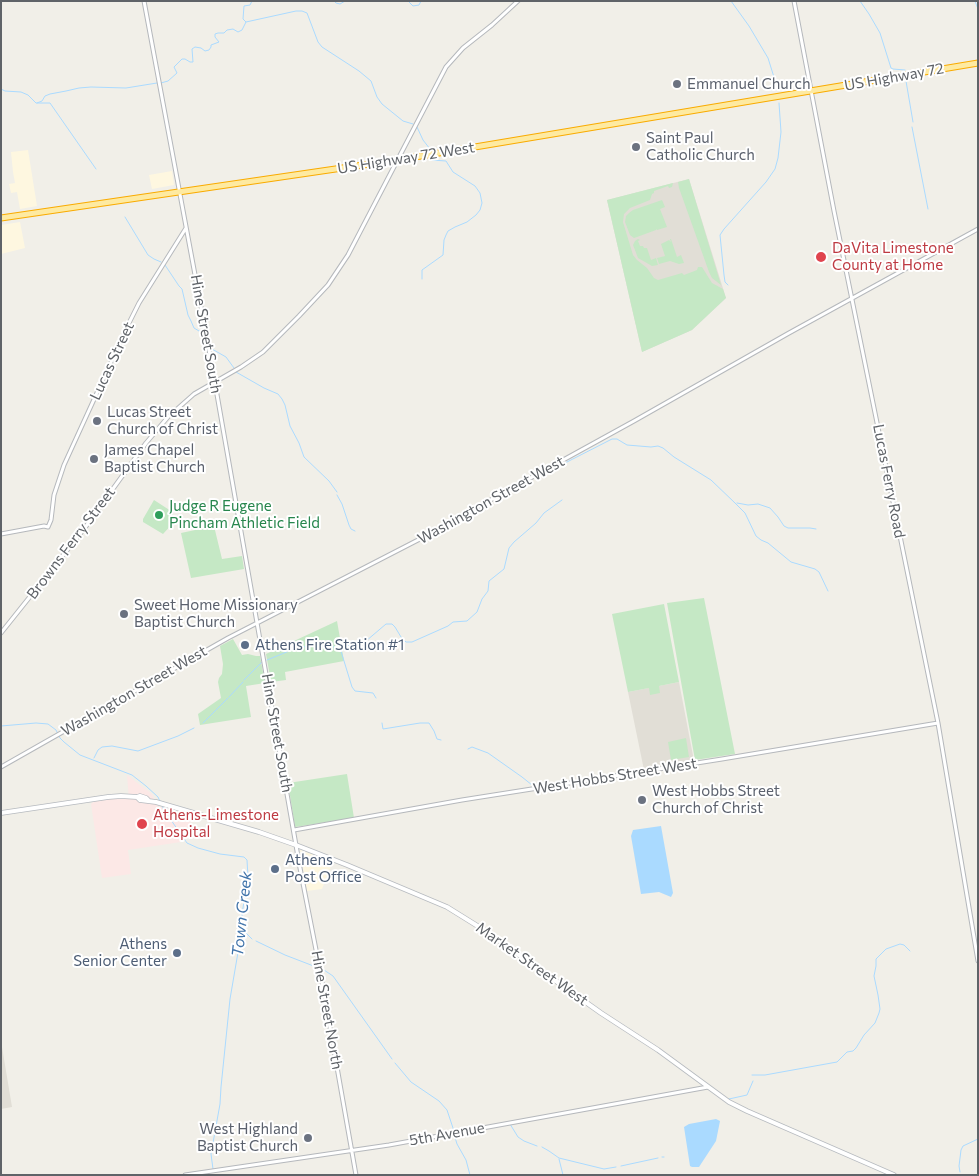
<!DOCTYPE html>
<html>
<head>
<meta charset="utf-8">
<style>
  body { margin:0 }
  #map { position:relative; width:979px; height:1176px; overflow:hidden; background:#f1efe8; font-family:Commissioner,sans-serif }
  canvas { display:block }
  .frame { position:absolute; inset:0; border:2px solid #5f6368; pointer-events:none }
</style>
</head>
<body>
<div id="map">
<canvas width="979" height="1176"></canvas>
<div class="frame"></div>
</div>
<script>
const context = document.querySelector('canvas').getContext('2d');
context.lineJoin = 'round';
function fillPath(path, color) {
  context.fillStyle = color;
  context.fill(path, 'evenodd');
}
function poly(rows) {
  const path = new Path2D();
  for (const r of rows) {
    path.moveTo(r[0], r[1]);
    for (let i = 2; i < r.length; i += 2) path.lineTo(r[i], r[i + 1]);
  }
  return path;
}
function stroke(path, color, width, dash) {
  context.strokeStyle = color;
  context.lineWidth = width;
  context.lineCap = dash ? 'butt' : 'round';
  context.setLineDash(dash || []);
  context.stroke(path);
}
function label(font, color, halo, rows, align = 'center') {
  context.font = font + ' Commissioner,sans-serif';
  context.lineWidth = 4;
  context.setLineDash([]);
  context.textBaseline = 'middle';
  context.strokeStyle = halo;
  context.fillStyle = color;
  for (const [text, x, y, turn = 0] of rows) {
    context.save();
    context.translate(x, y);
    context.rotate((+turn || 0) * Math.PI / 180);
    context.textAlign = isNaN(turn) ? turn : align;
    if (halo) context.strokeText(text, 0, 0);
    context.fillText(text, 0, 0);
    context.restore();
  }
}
fillPath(poly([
  [28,150,37,206,20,209,17,192,11,193,9,184,15,183,13,172,11,152],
  [172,171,174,185,152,189,149,175],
  [20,222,25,248,1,254,1,225],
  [300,850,333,861,322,889,307,891]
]), '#fef7e0');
fillPath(poly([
  [689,179,726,298,692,330,642,352,607,200],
  [679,682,694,761,644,770,628,692],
  [1,1041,12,1107,1,1109]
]), '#e1ded6');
fillPath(poly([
  [127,775,152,794,158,806,190,816,190,831,181,842,128,850,131,874,102,878,91,804,93,802,106,799,129,799]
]), '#fce8e6');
fillPath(poly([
  [689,179,721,285,712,278,709,272,679,188,678,182],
  [673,183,672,187,669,188,668,186,654,191,654,193,652,194,650,200,630,208,624,214,623,222,633,255,637,260,647,268,654,278,658,280,682,273,684,275,697,270,698,267,702,267,712,283,723,289,726,298,692,330,642,352,607,200],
  [662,200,665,207,660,209,667,227,657,230,656,229,656,230,637,237,634,238,630,235,625,222,626,216,629,213,633,210],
  [638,239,640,240,638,241,640,246,643,246,644,248,647,248,651,260,656,258,658,265,652,266,638,258,633,245,635,241],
  [670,239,671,239,677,257,681,255,684,263,679,264,670,261,659,264,657,258,665,256,661,244,669,240,671,242],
  [154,500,171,511,175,521,163,534,143,522,143,519],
  [214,526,222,559,242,556,244,569,191,578,181,533],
  [704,598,735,754,695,760,667,603],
  [664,604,679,682,659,686,660,693,650,695,649,688,628,692,612,614],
  [337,621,344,661,285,672,286,680,271,682,266,654],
  [233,639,242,655,248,654,256,656,260,656,265,683,246,686,251,717,200,725,198,714,221,698,218,682,219,678,222,674,223,664,220,646],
  [686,738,689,757,671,760,668,742],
  [347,774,354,818,295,827,288,783]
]), '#c5e8c5');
fillPath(poly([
  [661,826,673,893,671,897,659,892,641,894,631,836,633,830],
  [716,1119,720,1121,716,1141,699,1167,692,1167,690,1166,684,1127,689,1124]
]), '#aadaff');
stroke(poly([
  [334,1,336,3,340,4,345,1],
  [408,1,413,6,419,5,421,1],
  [731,1,749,26,768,58,778,90],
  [860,1,869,14,880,33,891,68,893,69,905,70],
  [975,1,978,9],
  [246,22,296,11,302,11,307,13,318,42,322,47,359,71,371,81,377,97,382,104,403,121,413,124],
  [906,81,913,122],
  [161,83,168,81,177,73,174,67,182,59,185,59,190,62,193,62,192,49,195,47,201,48,205,51,209,50,211,47,211,45,219,42,215,37,215,34,218,33,224,33,227,30,233,29,238,32,242,30,246,22,243,19,244,6,250,5,252,1],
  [1,89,5,91,21,92,28,95,36,103,50,103,96,169],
  [37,103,42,101,45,96,50,94,66,91,79,88,91,87,126,88,157,83],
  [417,127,423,140,430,149],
  [912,127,928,209],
  [125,217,148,255,154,259,161,262],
  [165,265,179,286,182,289,188,315,191,321,194,328,199,331,202,331],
  [422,279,422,270,443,255,444,240,446,235,448,231,455,227,467,222,476,215,480,210,482,203,480,193,475,186,453,172,446,161,432,160],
  [728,285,725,282,724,275,720,235,724,229,766,182,775,169,778,158,781,132,779,103],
  [212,349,226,357,234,368],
  [236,372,264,388,278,394,282,399,285,405,290,426,299,443,304,457,329,481,337,492],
  [565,465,565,463,612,439,617,439,627,445,651,447,658,446,663,448,674,457,711,480,735,503,745,513,756,536,761,540,768,543,791,562,815,569,819,572,828,591],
  [337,495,342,504,349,525,351,529,355,531],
  [737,503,748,505,758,504,770,508,778,517,784,526,788,528,810,528,816,529],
  [340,648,352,687,355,691,373,693,376,698],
  [267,660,294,649,308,646,340,647,344,643,347,644,352,649,357,649,357,643,359,640,366,641,386,624,392,624,395,627,401,637,406,642,412,642,448,626,453,622,467,621,477,612,482,599,488,591,489,581,504,569,509,548,514,542,536,523,544,513,562,500],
  [244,680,262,662],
  [229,697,243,682],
  [203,723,228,698],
  [382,723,383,729,420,723,429,723,434,731,437,739,441,740],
  [1,726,36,723,48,724,56,730,60,738,64,742,80,755,132,775,146,786,158,797,164,810,187,843,198,848,220,854,244,857,247,860,248,877,242,914,242,929,230,999,221,1087,220,1104,211,1154,213,1169],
  [468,749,472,747,488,753,522,777,532,785],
  [94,758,98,750,102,747,112,746,138,751,178,736,194,728],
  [243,930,252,939],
  [256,941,285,955,324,970,333,976,392,1059],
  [395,1063,411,1082,439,1101,447,1110,454,1131],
  [752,1075,765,1075,837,1062,847,1052,853,1051,856,1048,864,1035,875,1023,879,1013,880,1009,878,995,874,976,876,966,876,959,886,949,900,944,904,945,910,951],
  [729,1099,747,1095,753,1081],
  [510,1124,518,1137,524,1141,537,1146],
  [454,1134,457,1144,466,1160,470,1175],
  [542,1147,549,1151,559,1158,604,1169,616,1167],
  [662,1157,664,1157],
  [559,1159,563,1175],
  [621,1166,658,1158],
  [960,1172,959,1166,961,1150,963,1146,978,1139]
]), '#aadaff', 1);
const tertiary = poly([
  [144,1,212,366,300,868,319,965,356,1175],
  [794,1,834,211,938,723,978,961],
  [1,534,44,526,48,527,51,520,54,495,64,465,128,325,139,303,186,228],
  [1,633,84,529,146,443,168,417,194,394,241,367,263,352,299,316,328,285,348,255,446,67,463,48,492,25,518,1],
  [1,767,228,638,418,540,634,421,789,333,978,229],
  [294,830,462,800,722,759,938,723],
  [185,1175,389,1145,708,1087]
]);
const secondary = poly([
  [137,797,140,800,156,802,259,832,296,845,347,865,447,907,484,930,601,1013,658,1050,729,1102,747,1111,894,1175],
  [1,813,108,797,121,796,137,797,140,796,146,798,148,800]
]);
const trunk = poly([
  [1,218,397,160,978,63]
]);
stroke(tertiary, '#b5b8bc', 5);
stroke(secondary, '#b6babf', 5.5);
stroke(trunk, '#f9ab00', 7);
stroke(tertiary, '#fff', 3);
stroke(secondary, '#fff', 4);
stroke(trunk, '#feeaa1', 5);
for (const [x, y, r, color] of [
  [677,84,5,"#6b7280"],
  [636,147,5,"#6b7280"],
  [821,257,6,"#e0444e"],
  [97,421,5,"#6b7280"],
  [94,459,5,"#6b7280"],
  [159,515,5,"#2e9e5b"],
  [124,614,5,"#6b7280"],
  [245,645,5,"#5c6f8a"],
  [642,800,5,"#6b7280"],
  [142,824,6,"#e0444e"],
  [275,869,5,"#5c6f8a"],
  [177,953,5,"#5c6f8a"],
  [308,1138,5,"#6b7280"]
]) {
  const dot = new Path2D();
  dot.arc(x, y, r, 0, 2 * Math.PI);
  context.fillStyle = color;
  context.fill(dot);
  stroke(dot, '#fff', 2);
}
label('15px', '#5f6368', '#fff', [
  ["US Highway 72",894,77,-10],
  ["US Highway 72 West",406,158,-9],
  ["Hine Street South",206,334,80],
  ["Lucas Street",112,361,-65],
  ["Lucas Ferry Road",889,481,79],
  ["Washington Street West",491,500,-29],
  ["Browns Ferry Street",71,543,-53],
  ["Washington Street West",134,691,-30],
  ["Hine Street South",277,733,80],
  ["West Hobbs Street West",615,776,-9],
  ["Market Street West",532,964,35],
  ["Hine Street North",327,1010,80],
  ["5th Avenue",447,1134,-10]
]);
label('15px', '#5b616d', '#fff', [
  ["Emmanuel Church",687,84],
  ["Saint Paul",646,138],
  ["Catholic Church",646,155],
  ["Lucas Street",107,412],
  ["Church of Christ",107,429],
  ["James Chapel",104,450],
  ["Baptist Church",104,467],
  ["Sweet Home Missionary",134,605],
  ["Baptist Church",134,622],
  ["West Hobbs Street",652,791],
  ["Church of Christ",652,808],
  ["West Highland",298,1129,"right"],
  ["Baptist Church",298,1146,"right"]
], 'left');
label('15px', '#be3a42', '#fff', [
  ["DaVita Limestone",832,248],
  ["County at Home",832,265],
  ["Athens-Limestone",153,815],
  ["Hospital",153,832]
], 'left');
label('15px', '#27864d', '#fff', [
  ["Judge R Eugene",169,506],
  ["Pincham Athletic Field",169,523]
], 'left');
label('15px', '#4e5e75', '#fff', [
  ["Athens Fire Station #1",255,645],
  ["Athens",285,860],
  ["Post Office",285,877],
  ["Athens",167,944,"right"],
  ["Senior Center",167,961,"right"]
], 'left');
label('italic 16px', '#4174aa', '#fff', [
  ["Town Creek",242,914,-84]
]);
</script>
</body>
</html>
